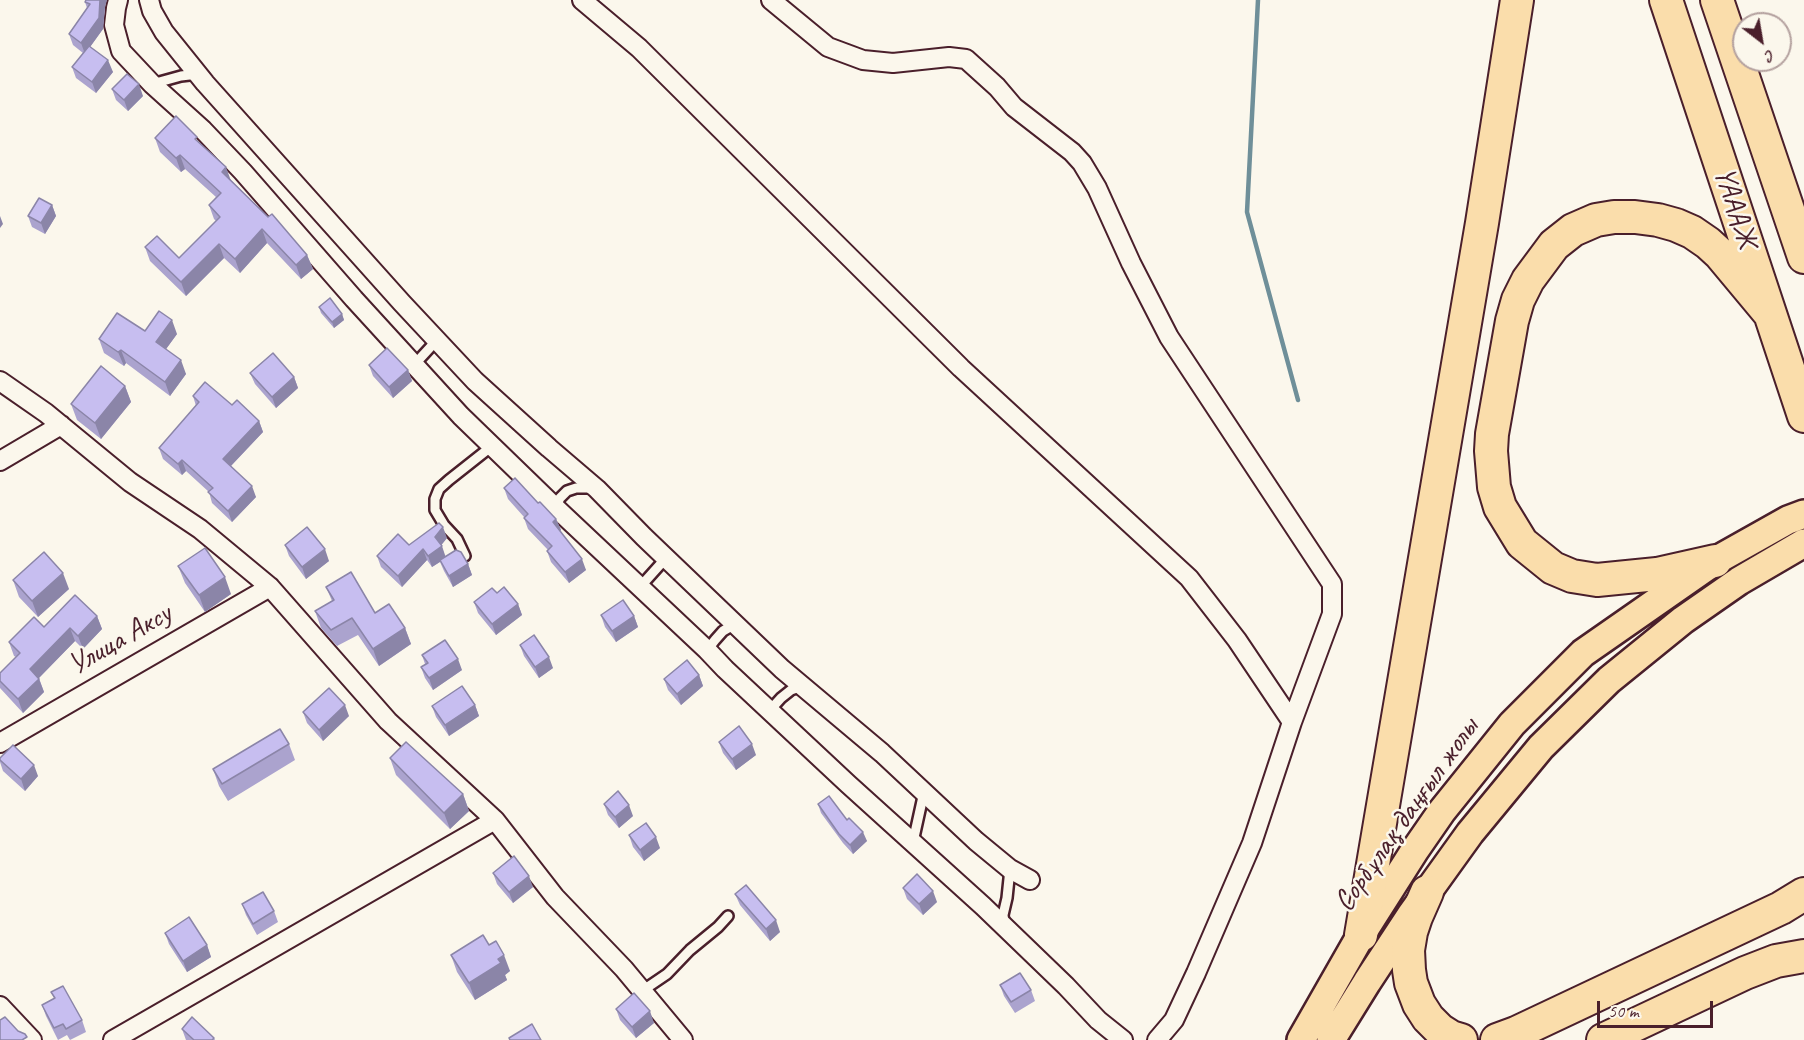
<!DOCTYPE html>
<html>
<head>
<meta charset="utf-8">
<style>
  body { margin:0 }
  #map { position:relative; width:1804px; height:1040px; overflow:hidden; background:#fbf7ec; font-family:Caveat,sans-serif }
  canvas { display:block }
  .north { position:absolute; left:1732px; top:12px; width:60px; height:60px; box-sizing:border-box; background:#fbf7ec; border:2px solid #b4a19f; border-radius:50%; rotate:149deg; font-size:16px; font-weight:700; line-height:24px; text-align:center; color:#4a1f2b }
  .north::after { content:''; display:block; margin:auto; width:21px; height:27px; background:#4a1f2b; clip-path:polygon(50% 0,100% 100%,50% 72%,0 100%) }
  .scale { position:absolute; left:1597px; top:1001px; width:116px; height:27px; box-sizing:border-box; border:3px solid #4a1f2b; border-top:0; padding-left:8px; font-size:18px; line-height:21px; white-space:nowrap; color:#4a1f2b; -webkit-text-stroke:4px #fbf7ec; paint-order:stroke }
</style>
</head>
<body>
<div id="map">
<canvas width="1804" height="1040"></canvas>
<div class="north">С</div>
<div class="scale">50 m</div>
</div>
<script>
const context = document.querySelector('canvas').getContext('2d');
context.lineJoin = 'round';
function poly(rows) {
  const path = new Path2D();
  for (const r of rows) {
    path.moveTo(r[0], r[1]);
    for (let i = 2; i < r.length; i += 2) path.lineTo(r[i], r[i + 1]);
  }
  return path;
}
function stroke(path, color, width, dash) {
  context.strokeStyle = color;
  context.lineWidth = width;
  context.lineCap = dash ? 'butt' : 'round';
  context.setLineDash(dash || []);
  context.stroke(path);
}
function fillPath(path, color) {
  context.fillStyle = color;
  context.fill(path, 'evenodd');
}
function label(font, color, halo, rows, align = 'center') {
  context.font = font + ' Caveat,sans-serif';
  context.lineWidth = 5;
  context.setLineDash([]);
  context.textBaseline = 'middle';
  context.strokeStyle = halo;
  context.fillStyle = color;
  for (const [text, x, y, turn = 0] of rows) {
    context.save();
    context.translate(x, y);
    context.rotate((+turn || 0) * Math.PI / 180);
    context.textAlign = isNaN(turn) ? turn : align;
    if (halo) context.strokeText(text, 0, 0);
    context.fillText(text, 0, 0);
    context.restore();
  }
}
stroke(poly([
  [1258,0,1247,212,1298,400]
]), '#6f8f99', 4.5);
const lane = poly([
  [152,84,181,76,198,74],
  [414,365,437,340],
  [558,508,556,506,560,498,567,491,576,488,592,488],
  [465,556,457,539,444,525,435,510,435,499,439,489,449,480,492,446],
  [640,587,666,558],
  [710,653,708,649,715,640,723,631,735,624],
  [774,713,771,709,781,698,791,690,802,686],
  [913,842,924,792],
  [1004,923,1003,915,1007,898,1010,869],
  [642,991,667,974,690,950,718,927,728,916]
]);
const street = poly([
  [118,0,116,8,114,25,121,51,152,84,203,130,243,172,354,299,461,416,557,509,707,650,725,669,848,784,983,906,1066,986,1098,1020,1123,1040],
  [149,0,152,11,164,32,205,83,402,303,475,381,549,448,597,489,644,537,782,669,882,753,976,841,1010,869,1030,880],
  [582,0,639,48,961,368,1189,578,1237,640,1292,722],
  [771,0,828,47,863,60,893,63,949,57,966,59,997,87,1014,107,1072,152,1082,163,1097,188,1131,263,1169,337,1332,584,1332,614,1292,722,1252,843,1196,973,1174,1020,1157,1040],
  [0,381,46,413,130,482,200,529,270,587,388,721,495,820,555,897,624,969,683,1040],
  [0,461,61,425],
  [0,743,270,587],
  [0,1006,32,1040],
  [113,1040,495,820]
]);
const primary = poly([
  [1301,1040,1361,935,1415,850,1442,811,1512,724,1583,653,1715,561,1788,520,1804,514],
  [1331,1040,1367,982,1411,915,1470,833,1541,747,1609,680,1683,620,1739,581,1804,543]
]);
const highway = poly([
  [1666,0,1804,416],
  [1717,0,1804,257],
  [1715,561,1657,574,1597,580,1572,576,1553,568,1522,543,1500,507,1494,487,1491,451,1492,434,1512,321,1518,300,1528,280,1554,245,1573,230,1596,220,1614,217,1635,217,1658,220,1676,225,1692,232,1708,243,1720,254,1770,314],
  [1427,892,1416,917,1411,932,1408,950,1409,970,1411,983,1419,1004,1428,1018,1440,1030,1451,1037,1461,1040],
  [1361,935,1482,223,1517,0],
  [1497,1040,1516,1033,1781,908,1804,894],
  [1603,1040,1745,973,1776,961,1804,956]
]);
stroke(lane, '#4a1f2b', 14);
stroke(street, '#4a1f2b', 22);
stroke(primary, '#4a1f2b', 32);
stroke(highway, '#4a1f2b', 36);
stroke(lane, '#fbf7ec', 9);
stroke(street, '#fbf7ec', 18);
stroke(primary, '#faddab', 27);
stroke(highway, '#faddab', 32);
fillPath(poly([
  [85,2,105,7,103,29,90,47,113,72,96,93,76,78,72,67,83,53,73,45,69,34,87,8],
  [112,89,143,96,128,111,116,100],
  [155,138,200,143,231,180,307,255,313,269,301,279,267,243,240,273,224,258,186,296,150,261,145,247,179,258,216,221,214,219,209,205,216,197,185,169,181,172,160,152],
  [52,205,56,216,45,234,32,227,28,216],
  [319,307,342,314,344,320,334,328,321,313],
  [145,331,177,334,166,349,186,374,170,396,126,363,124,366,104,353,99,339],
  [369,365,408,370,412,381,393,398,373,376],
  [250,373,294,377,298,388,276,408,255,384],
  [125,386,131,402,101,439,77,420,71,404],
  [193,396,232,405,259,421,263,432,231,466,256,497,232,522,212,503,209,492,186,471,182,475,163,459,159,448,196,406],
  [504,488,538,503,556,519,561,530,560,531,586,570,569,583,551,562,547,551,548,550,528,529,524,518,524,517,508,499],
  [447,538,441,545,445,557,468,564,472,575,453,587,444,571,440,562,432,567,427,560,402,587,381,567,377,556],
  [285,545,329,561,306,579,289,556],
  [178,566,231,594,205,612,185,583],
  [13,580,69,589,38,617,19,597],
  [326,587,405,628,411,644,379,666,358,635,337,646,321,628,315,611,332,601],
  [474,602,518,604,522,615,496,635,478,613],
  [601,615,634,616,638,627,616,642,605,627],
  [97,616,102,629,83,649,75,641,39,678,44,692,23,713,0,688,0,673,16,657,14,656,9,642,44,627],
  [520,645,553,668,539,678,524,656],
  [422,655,462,670,433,690,425,678,421,667,425,664],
  [699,675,703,686,681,705,668,690,664,679],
  [475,705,479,716,449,736,436,717,432,706],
  [303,712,349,716,323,741,307,723],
  [719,742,756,755,736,770,723,753],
  [289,744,295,760,228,801,219,786,213,769],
  [0,758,38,776,25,791,3,771,0,762],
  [390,758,463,794,469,811,450,829,396,775],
  [604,804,633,816,619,828,608,815],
  [818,804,847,820,867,841,853,854,843,843,821,813],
  [629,835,660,848,644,861,633,847],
  [493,873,533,887,513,903,497,884],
  [903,888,937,902,923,915,907,899],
  [735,894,780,932,770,941,740,905],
  [242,904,274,911,278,922,257,935,246,915],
  [165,933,207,945,211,957,187,972,169,944],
  [489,945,510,971,505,975,507,980,475,1000,457,972,451,955],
  [1000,985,1031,990,1035,1001,1015,1013,1004,996],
  [51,992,82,1020,86,1032,70,1040,67,1035,58,1040,46,1016,42,1005,54,998],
  [616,1009,654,1023,636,1038,620,1020],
  [182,1029,214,1038,215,1040,186,1040]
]), '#aba3ce');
fillPath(poly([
  [100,0,107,0,105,7,103,29,85,54,81,43],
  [108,60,113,72,96,93,92,82],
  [139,84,143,96,128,111,124,100],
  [180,155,185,169,181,172,176,158],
  [226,167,231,181,222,172],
  [52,205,56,216,45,234,41,223],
  [0,216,3,224,0,228],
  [262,229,267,243,240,273,235,259],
  [219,244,224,258,186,296,181,282],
  [307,255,313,269,301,279,296,265],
  [342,314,344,320,334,328,332,322],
  [172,320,177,334,161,356,156,342],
  [121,350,126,363,124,366,118,352],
  [181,360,186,374,170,396,165,382],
  [408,370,412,381,393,398,389,387],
  [294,377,298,388,276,408,272,397],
  [125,386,131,402,101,439,95,423],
  [259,421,263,432,227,470,223,459],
  [182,460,186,471,182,475,178,464],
  [252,486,256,497,232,522,228,511],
  [556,519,561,530,557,533,553,522],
  [443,527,447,538,439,548,435,537],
  [442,546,446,558,432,567,428,556],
  [325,549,329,561,306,579,302,567],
  [423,549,427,560,402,587,398,576],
  [582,559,586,570,569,583,565,572],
  [468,564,472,575,453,587,449,576],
  [63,573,69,589,38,617,32,601],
  [225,577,231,594,205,612,199,595],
  [518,604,522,615,496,635,492,624],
  [97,616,102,629,83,649,78,636],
  [634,616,638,627,616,642,612,631],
  [70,628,75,641,35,682,30,669],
  [405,628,411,644,379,666,373,649],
  [549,657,553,668,539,678,535,667],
  [458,659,462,670,433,690,429,678],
  [699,675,703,686,681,705,677,694],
  [39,679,44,692,23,713,18,699],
  [345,705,349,716,323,741,319,730],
  [475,705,479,716,449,736,445,725],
  [752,744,756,755,736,770,732,759],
  [34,765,38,776,25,791,21,779],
  [463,794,469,811,450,829,444,813],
  [629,805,633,816,619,828,615,817],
  [863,832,867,841,853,854,850,845],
  [656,837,660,848,644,861,640,850],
  [529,876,533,887,513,903,509,892],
  [933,891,937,902,923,915,919,904],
  [776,920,780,932,770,941,766,929],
  [207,945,211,957,187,972,183,961],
  [504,955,510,971,505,975,507,980,475,1000,469,983,498,959],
  [650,1011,654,1023,636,1038,632,1027]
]), '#8b85a8');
const building = poly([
  [86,0,100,0,99,18,81,43,69,34,90,4,85,2,86,0],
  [89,46,108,60,92,82,72,67,89,46],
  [127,74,139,84,124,100,112,89,127,74],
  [176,116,197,137,195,139,226,167,222,172,268,217,272,214,307,255,296,265,262,229,235,259,219,244,181,282,145,247,157,236,179,258,220,217,209,205,221,193,180,155,176,158,155,138,176,116],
  [39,198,52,205,41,223,28,216,39,198],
  [330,298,342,314,332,322,319,307,330,298],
  [159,311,172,320,156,342,181,360,165,382,121,350,118,352,99,339,117,313,145,331,159,311],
  [387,348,408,370,389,387,369,365,387,348],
  [273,353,294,377,272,397,250,373,273,353],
  [101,366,125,386,95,423,71,404,101,366],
  [205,382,232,405,237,400,259,421,223,459,252,486,228,511,208,492,213,488,182,460,178,464,159,448,199,402,193,396,205,382],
  [515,478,538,503,540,502,556,519,553,522,582,559,565,572,547,551,552,546,524,518,528,514,504,488,515,478],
  [439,523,443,527,435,537,442,546,428,556,423,549,398,576,377,556,398,534,409,545,439,523],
  [307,527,325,549,302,567,285,545,307,527],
  [205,548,225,577,199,595,178,566,205,548],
  [456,550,461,552,468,564,449,576,440,560,456,550],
  [44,552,63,573,32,601,13,580,44,552],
  [351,572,375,613,389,604,405,628,373,649,352,618,331,630,315,611,334,600,326,587,351,572],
  [504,587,518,604,492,624,474,602,492,588,497,593,504,587],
  [75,595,97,616,78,636,70,628,30,669,39,679,18,699,0,681,0,673,20,653,9,642,34,617,44,627,75,595],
  [623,600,634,616,612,631,601,615,623,600],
  [534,635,549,657,535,667,520,645,534,635],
  [445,640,458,659,429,678,421,667,428,663,422,655,445,640],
  [687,660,699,675,677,694,664,679,687,660],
  [462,686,475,705,445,725,432,706,462,686],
  [329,688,345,705,319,730,303,712,329,688],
  [739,726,752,744,732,759,719,742,739,726],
  [280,729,289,744,222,784,213,769,280,729],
  [406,742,463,794,444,813,390,758,406,742],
  [13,745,34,765,21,779,0,760,0,758,13,745],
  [618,791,629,805,615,817,604,804,618,791],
  [829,796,847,820,849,818,863,832,850,845,839,834,818,804,829,796],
  [646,823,656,837,640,850,629,835,646,823],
  [514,856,529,876,509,892,493,873,514,856],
  [917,874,933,891,919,904,903,888,917,874],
  [746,885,776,920,766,929,735,894,746,885],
  [263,892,274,911,253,924,242,904,263,892],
  [189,917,207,945,183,961,165,933,189,917],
  [483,935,489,945,496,941,504,955,498,959,501,963,469,983,451,955,483,935],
  [1020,973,1031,990,1011,1002,1000,985,1020,973],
  [63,986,82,1020,66,1029,63,1024,54,1028,42,1005,55,998,51,992,63,986],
  [634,993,650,1011,632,1027,616,1009,634,993],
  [5,1017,18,1031,25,1034,27,1037,22,1040,0,1040,0,1020,5,1017],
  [192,1017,214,1038,212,1040,194,1040,182,1029,192,1017],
  [532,1024,541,1040,510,1040,509,1038,532,1024]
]);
fillPath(building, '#c7bef0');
stroke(building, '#8b85a8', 1.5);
label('30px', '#4a1f2b', '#fbf7ec', [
  ["ҮАААЖ",1735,208,72],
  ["Улица Аксу",120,640,-30],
  ["Сорбұлақ даңғыл жолы",1407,815,-55]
]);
</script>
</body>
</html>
